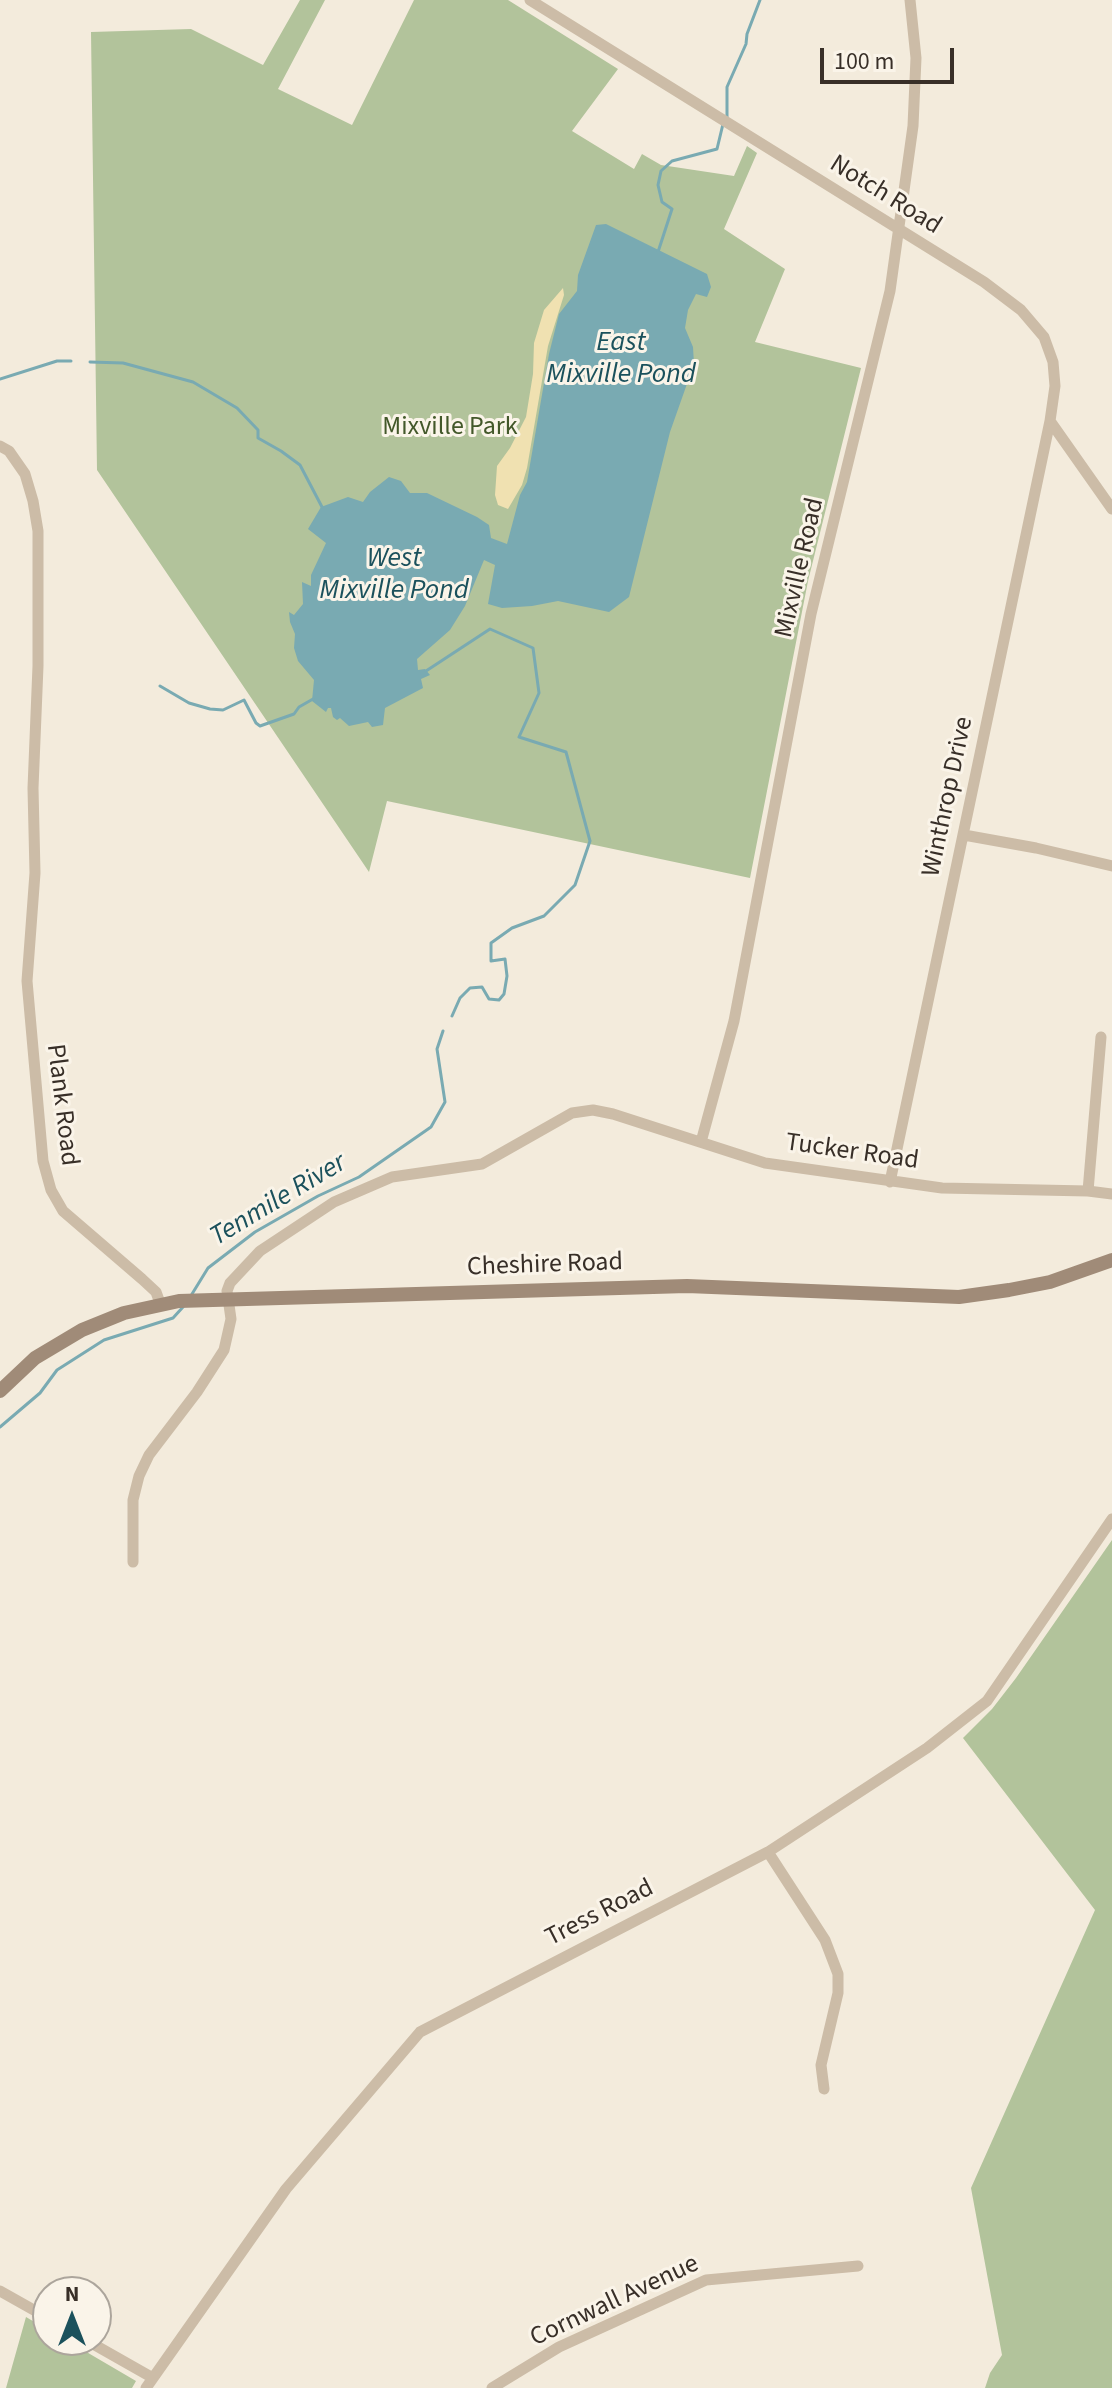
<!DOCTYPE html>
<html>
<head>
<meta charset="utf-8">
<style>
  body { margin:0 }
  #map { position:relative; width:1112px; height:2388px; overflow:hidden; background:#f3ebdc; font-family:"Source Sans 3",sans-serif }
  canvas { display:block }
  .north { position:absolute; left:32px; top:2276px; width:80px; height:80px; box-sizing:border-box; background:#faf4e9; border:2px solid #aca59c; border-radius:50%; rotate:0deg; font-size:22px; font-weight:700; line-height:32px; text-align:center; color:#382f28 }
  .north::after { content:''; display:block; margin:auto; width:28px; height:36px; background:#1b515c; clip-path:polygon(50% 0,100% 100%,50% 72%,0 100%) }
  .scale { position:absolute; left:820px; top:48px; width:134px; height:36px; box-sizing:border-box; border:4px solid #382f28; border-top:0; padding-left:10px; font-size:24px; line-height:28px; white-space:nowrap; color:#382f28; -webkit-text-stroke:6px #faf4e9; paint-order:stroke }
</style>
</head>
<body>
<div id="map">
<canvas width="1112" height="2388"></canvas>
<div class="north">N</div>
<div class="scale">100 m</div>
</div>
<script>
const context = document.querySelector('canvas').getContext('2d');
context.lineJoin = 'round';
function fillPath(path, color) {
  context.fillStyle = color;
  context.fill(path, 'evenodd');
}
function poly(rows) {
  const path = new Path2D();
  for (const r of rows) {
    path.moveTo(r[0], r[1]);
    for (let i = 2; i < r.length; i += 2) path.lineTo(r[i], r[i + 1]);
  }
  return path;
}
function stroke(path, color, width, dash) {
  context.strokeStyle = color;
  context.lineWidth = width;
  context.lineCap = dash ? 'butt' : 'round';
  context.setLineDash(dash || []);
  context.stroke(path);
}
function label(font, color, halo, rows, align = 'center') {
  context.font = font + ' "Source Sans 3",sans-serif';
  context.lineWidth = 6;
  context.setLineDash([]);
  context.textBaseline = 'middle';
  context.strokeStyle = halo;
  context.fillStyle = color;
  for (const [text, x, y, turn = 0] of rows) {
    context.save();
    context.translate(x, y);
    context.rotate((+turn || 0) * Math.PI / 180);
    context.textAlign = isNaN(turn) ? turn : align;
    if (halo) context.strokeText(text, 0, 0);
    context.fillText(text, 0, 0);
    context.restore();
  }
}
fillPath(poly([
  [300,0,325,0,278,89,352,125,414,0,508,0,618,69,572,131,634,169,642,154,661,165,734,176,747,146,757,153,724,229,785,269,755,342,861,368,808,581,750,878,387,801,369,872,97,470,91,32,191,29,263,65],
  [1112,1540,1112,2388,985,2388,990,2373,1002,2355,971,2188,1095,1910,963,1738,992,1709,1016,1678],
  [26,2317,48,2330,48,2340,66,2340,136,2381,132,2388,6,2388]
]), '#b2c39b');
fillPath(poly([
  [563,288,564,295,548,346,527,468,522,485,508,509,498,505,495,495,497,466,510,448,526,417,533,374,534,343,544,310]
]), '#f0e1b1');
fillPath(poly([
  [606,224,707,274,711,287,707,297,696,294,688,310,685,328,693,347,694,364,670,432,629,597,609,612,558,601,532,606,502,608,488,604,495,565,484,560,465,606,450,630,417,659,418,670,425,669,430,675,421,679,423,688,385,708,383,725,372,727,368,722,349,726,340,718,337,720,333,717,331,708,328,708,326,712,312,701,314,680,298,661,294,648,295,634,290,622,289,612,294,615,303,604,302,582,311,586,311,575,326,543,308,529,321,507,348,497,363,502,370,492,389,477,401,481,410,493,427,493,477,517,489,525,491,538,507,544,520,495,527,482,549,354,559,314,577,291,578,275,596,225]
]), '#79aab2');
stroke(poly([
  [727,117,727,87,746,44,747,34,760,0],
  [658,252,672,209,662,202,658,185,661,171,672,161,717,149,723,124],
  [90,362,123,363,193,382,237,408,258,430,258,438,281,451,300,465,322,507],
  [0,379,57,361,71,361],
  [426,671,490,629,533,648,539,693,519,737,566,752,590,841,575,885,544,916,512,928,491,943,491,961,505,959,507,976,504,994,499,1000,489,999,482,987,470,988,460,998,452,1016],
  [160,686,189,703,210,709,223,710,244,700,256,723,260,726,294,714,299,707,313,699],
  [192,1294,208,1268,255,1232,318,1196,359,1177,431,1127,445,1102,437,1049,443,1031],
  [0,1427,40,1393,57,1370,104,1340,173,1318,183,1307]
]), '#79aab2', 3);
stroke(poly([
  [530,0,984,282,1021,310,1044,337,1053,362,1055,386,1050,421,1112,509],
  [0,446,9,451,25,474,33,501,38,531,38,666,33,788,35,873,27,981,43,1161,51,1190,63,1211,142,1279,156,1292,160,1303],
  [964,835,1036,848,1112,866],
  [701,1142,734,1021,811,614,890,291,913,126,916,58,910,0],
  [890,1182,1050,421],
  [1088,1191,1101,1037],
  [133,1562,133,1500,139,1476,149,1455,197,1392,224,1350,231,1319,227,1291,230,1283,260,1251,334,1202,392,1177,482,1164,572,1113,593,1110,613,1114,765,1163,942,1188,1088,1191,1112,1194],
  [768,1852,825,1940,838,1974,838,1993,821,2065,824,2089],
  [0,2291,48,2318],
  [86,2340,153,2378],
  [146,2388,286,2189,420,2032,768,1852,927,1748,987,1701,1112,1519],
  [492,2388,559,2347,706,2280,858,2266]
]), '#ccbca7', 11);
stroke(poly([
  [0,1391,35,1358,82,1330,124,1313,179,1301,687,1286,959,1297,1009,1290,1050,1282,1112,1260]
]), '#a08b78', 14);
label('26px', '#382f28', '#faf4e9', [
  ["Notch Road",885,196,32],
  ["Mixville Road",801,568,-77],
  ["Winthrop Drive",949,797,-78],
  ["Plank Road",61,1105,83],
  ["Tucker Road",852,1153,8],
  ["Cheshire Road",545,1266,-2],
  ["Tress Road",600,1914,-27],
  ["Cornwall Avenue",615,2302,-25]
]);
label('26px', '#43582a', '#faf4e9', [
  ["Mixville Park",450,428]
]);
label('italic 28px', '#1b515c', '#faf4e9', [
  ["East",621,344],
  ["Mixville Pond",621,376],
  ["West",394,560],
  ["Mixville Pond",394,592],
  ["Tenmile River",279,1201,-31]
]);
</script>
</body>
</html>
